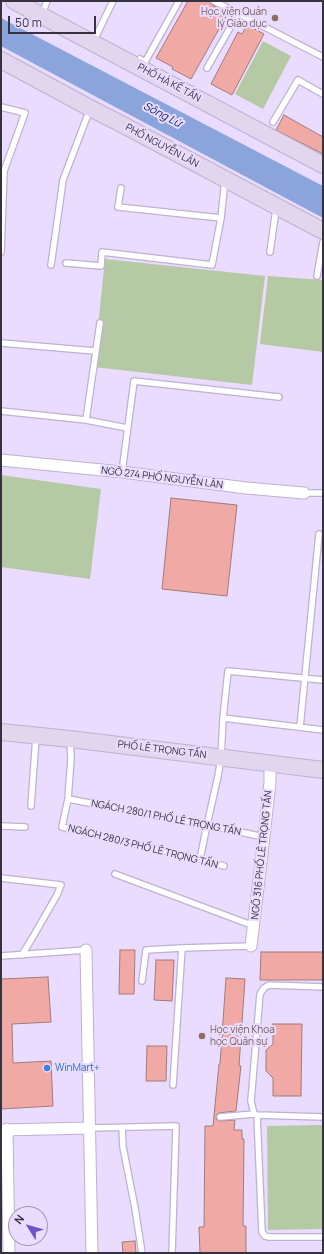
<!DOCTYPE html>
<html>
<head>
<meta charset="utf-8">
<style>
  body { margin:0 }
  #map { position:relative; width:324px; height:1254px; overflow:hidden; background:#e9dcfe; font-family:Manrope,sans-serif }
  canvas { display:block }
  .frame { position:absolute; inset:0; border:2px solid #36313e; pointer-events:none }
  .north { position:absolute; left:8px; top:1206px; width:40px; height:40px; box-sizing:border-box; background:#e9dcfe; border:1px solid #a198b1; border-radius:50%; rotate:307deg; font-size:11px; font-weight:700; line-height:16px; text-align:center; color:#36313e }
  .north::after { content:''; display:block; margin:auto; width:14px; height:18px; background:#7251cb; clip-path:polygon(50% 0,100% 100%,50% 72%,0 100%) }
  .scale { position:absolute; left:8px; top:16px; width:88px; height:18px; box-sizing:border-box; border:2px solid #36313e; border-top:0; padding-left:5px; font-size:12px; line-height:14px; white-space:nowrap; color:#36313e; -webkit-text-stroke:3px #e9dcfe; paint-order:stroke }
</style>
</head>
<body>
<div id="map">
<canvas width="324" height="1254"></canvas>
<div class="frame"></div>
<div class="north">N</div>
<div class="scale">50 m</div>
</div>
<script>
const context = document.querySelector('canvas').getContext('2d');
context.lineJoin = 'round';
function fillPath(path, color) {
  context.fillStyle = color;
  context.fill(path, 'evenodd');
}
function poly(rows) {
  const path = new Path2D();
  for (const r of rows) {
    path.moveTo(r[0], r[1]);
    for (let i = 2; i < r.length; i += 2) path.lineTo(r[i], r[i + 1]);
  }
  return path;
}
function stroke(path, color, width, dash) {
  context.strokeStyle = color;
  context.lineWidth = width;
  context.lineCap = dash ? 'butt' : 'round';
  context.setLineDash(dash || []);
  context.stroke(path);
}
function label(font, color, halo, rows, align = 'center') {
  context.font = font + ' Manrope,sans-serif';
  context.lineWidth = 4;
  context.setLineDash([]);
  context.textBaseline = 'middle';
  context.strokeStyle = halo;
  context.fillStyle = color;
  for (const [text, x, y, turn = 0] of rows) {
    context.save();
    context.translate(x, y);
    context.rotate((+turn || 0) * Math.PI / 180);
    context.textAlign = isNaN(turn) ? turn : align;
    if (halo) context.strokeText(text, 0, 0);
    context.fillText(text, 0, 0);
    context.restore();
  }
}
fillPath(poly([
  [263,41,291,56,263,109,235,94],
  [105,259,265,276,252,385,94,367],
  [268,276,323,280,323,352,260,344],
  [1,475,101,489,90,579,1,567],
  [323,1125,323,1229,268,1230,267,1126]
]), '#b6c9a5');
fillPath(poly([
  [1,18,323,186,323,218,1,46]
]), '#8ba5dc');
const building = poly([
  [188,1,210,1,212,5,228,13,191,79,172,69,173,67,156,58,188,1],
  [247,25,264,34,232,95,211,84,238,32,242,34,247,25],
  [284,115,323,137,323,154,276,130,284,115],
  [171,498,237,505,227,596,162,589,171,498],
  [120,950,135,950,134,994,119,994,120,950],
  [261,952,323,952,323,980,260,980,261,952],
  [156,960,174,960,172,1001,154,1000,156,960],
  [48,977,51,1022,12,1024,13,1063,51,1061,53,1106,1,1109,1,979,48,977],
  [226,978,245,979,239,1066,241,1066,236,1111,219,1113,217,1114,216,1117,217,1120,220,1121,235,1120,234,1130,242,1130,242,1139,244,1139,243,1226,246,1226,246,1253,200,1253,199,1227,204,1227,205,1126,213,1126,219,1064,220,1064,226,978],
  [273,1024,302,1024,301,1096,273,1096,273,1078,266,1071,266,1050,273,1044,273,1024],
  [147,1046,167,1046,166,1081,146,1081,147,1046],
  [135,1241,136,1253,123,1253,122,1242,135,1241]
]);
fillPath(building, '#f1a9a6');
stroke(building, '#a17b7a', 1);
const lane = poly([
  [214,1,323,57],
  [44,9,47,1],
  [96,36,113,1],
  [140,59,145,62,179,1],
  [207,68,238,14],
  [1,107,25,113,4,171,1,252],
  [273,122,298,80,323,94],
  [121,188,118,207,221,218],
  [270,252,276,209],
  [66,263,101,266,102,252,212,265,221,218,225,180],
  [51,265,63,180,90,109],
  [317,276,323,242],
  [1,343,95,351],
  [1,411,86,420,127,428],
  [86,420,100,323],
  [122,472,134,381,279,397],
  [304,493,323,493],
  [223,718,323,730],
  [300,727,319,534],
  [70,740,71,759,68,799,62,827,200,859,224,866],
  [68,799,207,825,264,837],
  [31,806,36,737],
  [1,826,25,827],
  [200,859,207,825,218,776,221,758,223,718,228,671,323,680],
  [115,874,254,926],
  [1,878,61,885,57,895,34,935,22,955],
  [1,956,86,950],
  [142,981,146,950,182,948],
  [323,987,269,985,264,988,260,994,251,1101,254,1114,257,1115,262,1232,265,1236,269,1237,323,1237],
  [173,1085,182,948,251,946],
  [257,1115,323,1117],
  [220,1117,254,1114],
  [122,1127,123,1147,135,1208,142,1253],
  [90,1128,176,1126,172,1253]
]);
const street = poly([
  [1,460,122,472,246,488,304,493],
  [251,946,264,837,270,782,270,764],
  [86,950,92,1253],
  [7,1129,9,1253],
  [1,1130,90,1128]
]);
const secondary = poly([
  [14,1,323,165],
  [1,60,90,108,127,127,323,231],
  [1,732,70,739,323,770]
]);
stroke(lane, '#beb1d1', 8);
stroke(street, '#beb1d1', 13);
stroke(secondary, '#beb1d1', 18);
stroke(lane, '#fff', 5.5);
stroke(street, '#fff', 11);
stroke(secondary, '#e2d5ee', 16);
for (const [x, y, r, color] of [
  [275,18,4,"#8d6e63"],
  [202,1036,4,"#8d6e63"],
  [47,1068,4,"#3f7fe0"]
]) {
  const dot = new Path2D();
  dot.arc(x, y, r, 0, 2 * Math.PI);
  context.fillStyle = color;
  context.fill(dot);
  stroke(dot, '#e9dcfe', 1.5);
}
label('10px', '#785e54', '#e9dcfe', [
  ["Học viện Quản",267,12],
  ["lý Giáo dục",267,24],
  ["Học viện Khoa",210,1030,"left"],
  ["học Quân sự",210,1042,"left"]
], 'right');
label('10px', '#36313e', '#e9dcfe', [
  ["PHỐ HÀ KẾ TẤN",169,83,28],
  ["PHỐ NGUYỄN LÂN",162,146,28],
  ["NGÕ 274 PHỐ NGUYỄN LÂN",162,478,7],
  ["PHỐ LÊ TRỌNG TẤN",162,750,7],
  ["NGÁCH 280/1 PHỐ LÊ TRỌNG TẤN",166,818,11],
  ["NGÁCH 280/3 PHỐ LÊ TRỌNG TẤN",143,847,14],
  ["NGÕ 316 PHỐ LÊ TRỌNG TẤN",262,855,-84]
]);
label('10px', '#366cbe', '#e9dcfe', [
  ["WinMart+",55,1068]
], 'left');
label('italic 11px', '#122a6b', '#e9dcfe', [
  ["Sông Lừ",162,115,28]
]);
</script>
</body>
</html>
